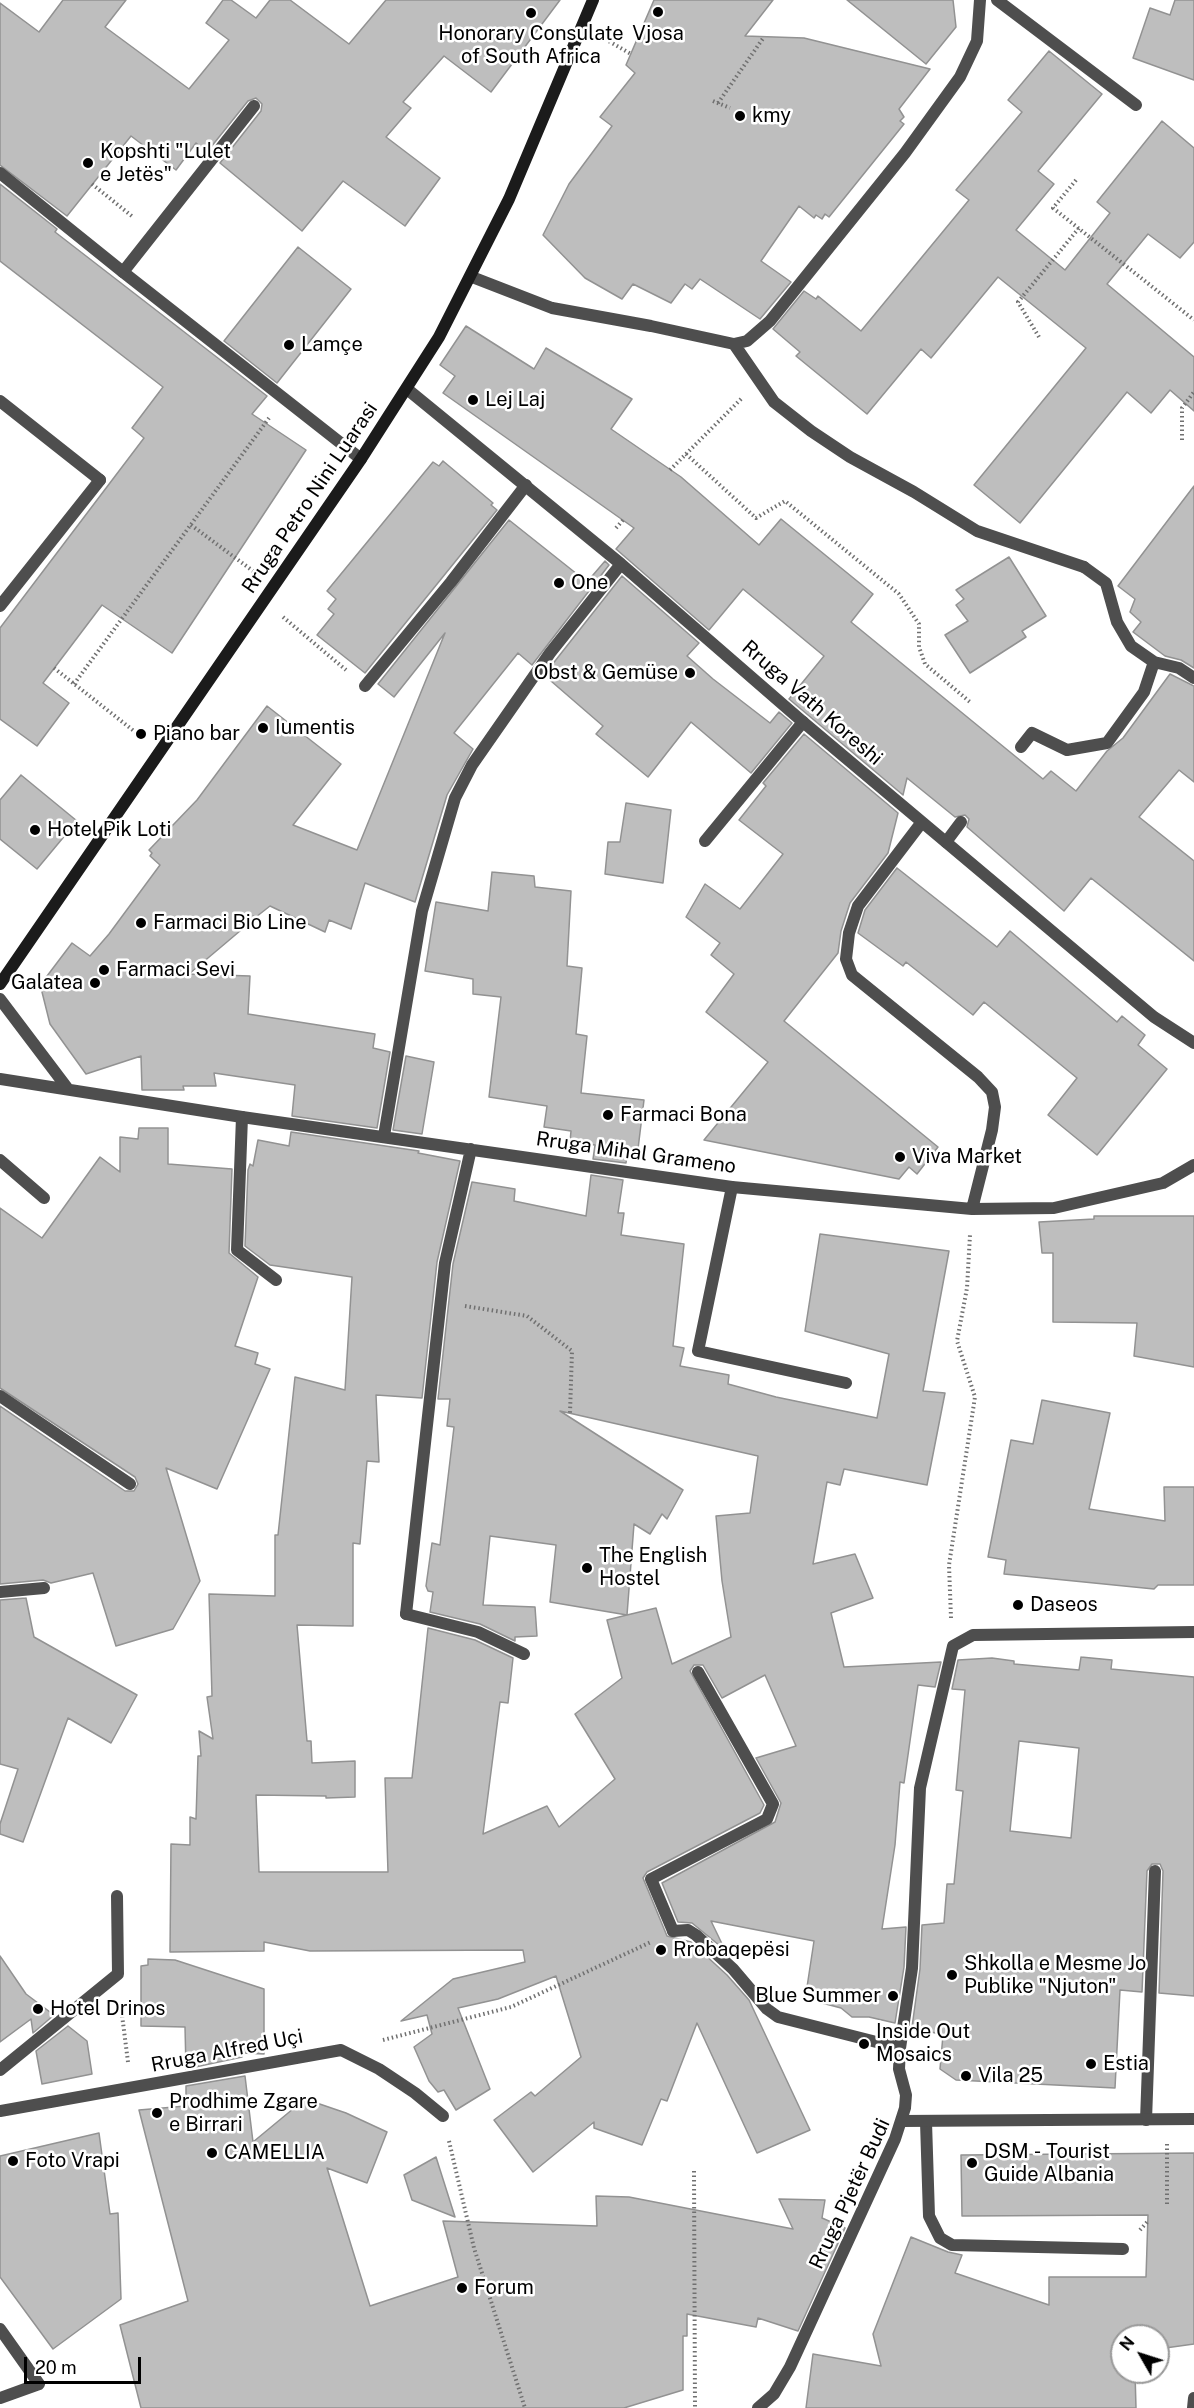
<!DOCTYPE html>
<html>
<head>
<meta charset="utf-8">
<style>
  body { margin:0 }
  #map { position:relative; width:1194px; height:2408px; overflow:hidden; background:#fff; font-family:"Public Sans",sans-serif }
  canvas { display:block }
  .north { position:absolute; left:1110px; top:2324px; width:60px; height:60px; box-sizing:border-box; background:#fff; border:2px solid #999; border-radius:50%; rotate:309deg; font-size:16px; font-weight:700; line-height:24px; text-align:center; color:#000 }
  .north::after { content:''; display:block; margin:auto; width:21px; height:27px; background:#000; clip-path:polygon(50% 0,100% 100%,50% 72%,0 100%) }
  .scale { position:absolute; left:24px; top:2357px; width:117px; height:27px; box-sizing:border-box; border:3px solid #000; border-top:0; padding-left:8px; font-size:18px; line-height:21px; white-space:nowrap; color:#000; -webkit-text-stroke:4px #fff; paint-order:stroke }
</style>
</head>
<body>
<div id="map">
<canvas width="1194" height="2408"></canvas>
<div class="north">N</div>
<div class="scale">20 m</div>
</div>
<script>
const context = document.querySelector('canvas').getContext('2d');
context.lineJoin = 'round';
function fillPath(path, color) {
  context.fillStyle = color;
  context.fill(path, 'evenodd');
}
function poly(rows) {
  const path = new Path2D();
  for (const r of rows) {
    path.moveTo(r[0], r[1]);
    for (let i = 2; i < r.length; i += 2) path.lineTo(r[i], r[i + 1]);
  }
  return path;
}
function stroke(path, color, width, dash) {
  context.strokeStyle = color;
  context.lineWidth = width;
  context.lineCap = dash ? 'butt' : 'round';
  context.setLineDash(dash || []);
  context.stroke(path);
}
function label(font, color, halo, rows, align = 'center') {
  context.font = font + ' "Public Sans",sans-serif';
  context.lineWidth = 5;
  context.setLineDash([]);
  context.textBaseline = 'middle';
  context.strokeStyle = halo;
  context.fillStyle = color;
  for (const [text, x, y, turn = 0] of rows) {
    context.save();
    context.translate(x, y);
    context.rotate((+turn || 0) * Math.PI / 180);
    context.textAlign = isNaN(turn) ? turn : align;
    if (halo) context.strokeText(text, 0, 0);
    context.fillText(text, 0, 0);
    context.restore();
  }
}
const building = poly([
  [63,0,126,0,105,27,189,89,229,40,206,23,223,0,231,0,256,18,270,0,290,0,349,44,386,0,560,0,491,92,444,56,403,102,411,108,386,137,440,178,405,226,343,181,302,231,220,163,261,111,262,104,256,98,248,101,207,152,196,143,176,170,131,136,67,216,0,165,0,3,39,32,63,0],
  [654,0,773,0,745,36,804,38,930,69,899,109,904,117,900,121,904,124,829,217,825,214,822,219,816,215,814,218,799,206,761,261,791,282,760,319,700,279,692,289,685,284,671,303,633,284,622,299,585,278,543,235,569,184,612,126,600,117,635,73,626,65,654,0],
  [847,0,953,0,956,27,926,64,847,0],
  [1175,0,1194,0,1194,80,1133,58,1150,8,1170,15,1175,0],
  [1049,51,1102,94,1038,171,1054,184,1016,230,1065,270,1110,213,1097,202,1162,121,1194,148,1194,242,1180,258,1148,234,1107,284,1194,357,1194,411,1170,390,1151,413,1127,392,1020,523,974,485,1086,348,998,277,931,358,921,349,867,414,796,356,800,352,773,329,804,291,816,299,818,296,861,331,969,200,956,190,1022,112,1008,100,1049,51],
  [0,184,57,229,55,232,267,396,252,414,306,450,172,653,102,605,43,683,69,703,37,746,0,719,0,628,144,438,132,428,163,387,0,261,0,184],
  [298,247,351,289,277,383,224,341,298,247],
  [466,326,534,369,546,348,632,399,611,429,681,477,759,545,781,519,873,594,851,622,1043,779,1051,771,1076,791,1107,751,1123,738,1170,674,1194,686,1194,782,1179,770,1139,817,1194,861,1194,961,1091,878,1064,911,967,827,969,819,965,815,955,817,907,778,903,795,789,699,824,656,743,589,709,630,616,549,634,528,443,393,455,376,440,365,466,326],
  [443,461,493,503,491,505,497,510,365,673,317,635,334,614,328,609,336,599,327,591,433,462,439,466,443,461],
  [1194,486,1194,668,1181,660,1165,656,1133,632,1141,622,1130,612,1135,599,1118,586,1194,486],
  [509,520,587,582,605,561,609,565,532,665,518,653,454,733,473,749,447,795,415,902,365,883,351,929,329,920,325,932,270,906,256,917,253,916,253,920,189,974,250,976,248,1014,375,1034,373,1048,390,1052,377,1128,292,1116,295,1085,214,1073,216,1086,183,1086,184,1090,142,1090,141,1056,86,1074,50,1024,42,992,44,980,72,943,90,956,109,934,160,865,150,856,152,853,149,850,197,800,267,706,341,764,293,825,357,850,445,633,394,697,378,684,509,520],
  [1009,557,1046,616,1022,631,1026,637,970,673,945,635,968,621,956,605,964,599,956,590,1009,557],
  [622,576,699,643,687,656,713,679,770,723,779,712,792,723,751,773,691,722,648,777,596,734,603,726,544,675,622,576],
  [804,734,898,813,888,853,850,903,841,931,838,953,784,1021,938,1147,917,1174,909,1167,899,1179,704,1140,768,1062,706,1012,734,974,711,955,720,943,686,917,705,884,740,909,783,854,739,820,766,786,763,783,804,734],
  [21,775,77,821,37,869,0,839,0,800,21,775],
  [626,803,671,810,663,883,605,874,608,842,620,842,626,803],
  [897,868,997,947,1010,931,1117,1022,1122,1016,1145,1035,1138,1045,1167,1069,1097,1155,1048,1115,1077,1078,984,1002,973,1015,906,962,903,966,858,933,865,910,897,868],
  [492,872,534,876,535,887,571,891,567,966,582,968,576,1034,587,1036,581,1093,644,1100,638,1149,628,1148,626,1163,593,1159,595,1145,570,1142,571,1131,544,1127,547,1106,489,1097,501,997,473,994,473,979,425,971,436,902,488,911,492,872],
  [406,1056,434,1062,422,1134,393,1130,406,1056],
  [139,1128,168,1128,168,1164,232,1169,229,1253,258,1277,235,1346,258,1353,255,1364,270,1369,217,1489,166,1468,200,1581,173,1629,116,1646,93,1573,51,1583,43,1580,0,1584,0,1406,125,1491,134,1491,138,1484,135,1477,0,1388,0,1208,42,1238,100,1157,120,1172,120,1137,138,1139,139,1128],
  [291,1132,419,1151,418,1153,460,1161,437,1262,422,1398,376,1395,379,1462,367,1461,360,1544,353,1543,353,1626,297,1625,307,1741,311,1741,312,1763,355,1761,355,1797,326,1798,326,1796,256,1795,259,1872,388,1872,385,1778,412,1778,428,1628,475,1640,513,1658,508,1703,500,1702,483,1834,547,1806,559,1827,615,1779,575,1714,622,1678,607,1620,627,1615,550,1602,556,1545,490,1536,483,1605,535,1607,537,1636,515,1637,515,1641,480,1624,430,1612,433,1592,428,1591,426,1586,432,1543,440,1545,454,1427,447,1426,450,1399,438,1399,453,1264,472,1182,515,1189,514,1201,586,1216,591,1175,623,1180,618,1213,624,1213,621,1235,684,1244,673,1346,684,1348,680,1366,729,1375,728,1384,776,1397,877,1418,889,1354,805,1331,820,1234,949,1251,923,1391,945,1393,927,1485,844,1469,840,1485,827,1482,813,1564,855,1554,873,1598,831,1613,844,1667,941,1662,935,1687,918,1685,904,1783,900,1782,895,1845,882,1929,906,1927,904,1967,895,2023,869,2017,852,2017,841,2008,822,2003,822,1994,807,1987,814,1941,711,1921,725,1950,692,1923,678,1922,662,1883,775,1822,781,1803,756,1758,796,1746,765,1675,722,1698,703,1665,694,1665,690,1671,764,1805,760,1813,647,1872,643,1878,667,1936,691,1942,727,1975,749,2000,810,2130,757,2153,697,2023,667,2101,661,2099,642,2145,594,2128,594,2122,533,2172,494,2120,531,2092,535,2096,581,2057,556,1976,498,1999,458,2008,490,2089,456,2110,444,2090,438,2092,429,2081,414,2047,432,2034,427,2015,401,2021,453,1979,525,1962,523,1950,310,1951,264,1942,264,1951,170,1952,171,1844,190,1845,190,1817,196,1819,198,1756,201,1756,199,1731,213,1739,207,1697,212,1696,209,1594,275,1596,275,1535,278,1535,295,1377,345,1390,352,1277,270,1265,245,1246,248,1170,250,1164,253,1166,258,1140,289,1146,291,1132],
  [560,1411,758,1456,750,1513,716,1516,722,1581,731,1637,672,1664,656,1608,627,1615,634,1524,650,1534,662,1514,667,1519,683,1490,560,1411],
  [1094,1216,1194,1216,1194,1367,1134,1356,1137,1323,1053,1322,1053,1253,1042,1253,1039,1222,1094,1219,1094,1216],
  [1042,1400,1110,1413,1089,1509,1165,1521,1164,1487,1194,1487,1194,1585,1158,1585,1154,1589,1004,1574,1006,1560,988,1557,1011,1440,1033,1444,1042,1400],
  [26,1598,34,1637,137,1695,111,1743,68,1718,23,1842,0,1834,0,1824,18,1769,0,1764,0,1600,26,1598],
  [1081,1657,1112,1660,1111,1669,1194,1677,1194,1996,1159,1993,1163,1871,1160,1864,1152,1864,1147,1871,1142,1992,1120,1990,1115,2088,956,2080,940,2069,943,2035,912,2027,920,1969,922,1925,944,1923,947,1884,954,1884,963,1791,956,1790,965,1690,952,1689,958,1660,992,1658,1014,1661,1014,1664,1079,1670,1081,1657],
  [1019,1741,1079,1748,1071,1838,1010,1831,1019,1741],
  [0,1956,26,1994,54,2015,33,2033,31,2019,0,2042,0,1956],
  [148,1959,175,1960,264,1989,264,2054,241,2053,242,2057,186,2069,185,2027,141,2026,141,1966,148,1965,148,1959],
  [68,2026,87,2041,92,2074,42,2084,36,2051,68,2026],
  [245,2076,253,2142,305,2099,346,2113,387,2132,367,2183,327,2168,370,2306,458,2277,443,2221,597,2226,596,2196,629,2197,793,2229,779,2199,825,2200,822,2218,845,2228,798,2331,758,2318,756,2327,687,2314,687,2336,683,2336,683,2390,624,2408,141,2408,120,2325,188,2301,139,2110,186,2106,186,2086,245,2076],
  [99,2133,110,2214,118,2213,121,2299,53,2349,0,2277,0,2156,99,2133],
  [1194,2153,1194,2344,1158,2349,1158,2336,1122,2336,1122,2372,1135,2372,1136,2408,806,2408,813,2354,881,2366,873,2334,911,2237,948,2252,962,2255,955,2273,1049,2305,1049,2277,1146,2277,1148,2215,962,2216,961,2155,1194,2153],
  [436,2157,455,2217,412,2200,404,2175,436,2157]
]);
fillPath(building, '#bebebe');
stroke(building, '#929292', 1.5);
stroke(poly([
  [605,39,631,54],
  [713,101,730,108],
  [718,103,764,37],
  [1076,180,1053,208,1194,320],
  [92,184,133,217],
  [1039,337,1018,302,1079,228],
  [1182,440,1182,408,1194,392],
  [686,454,756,518,785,501,899,594,919,624,919,647,925,664,970,702],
  [670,470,742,398],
  [191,525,253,571],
  [616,528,623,520],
  [283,617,346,670],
  [54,668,139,735],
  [74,684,269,418],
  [465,1306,527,1316,572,1351,570,1413],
  [951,1618,949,1565,975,1397,957,1341,967,1288,970,1235],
  [121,2007,128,2062],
  [383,2040,511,2007,651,1942],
  [449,2141,474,2248,525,2408],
  [1167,2144,1167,2205],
  [694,2171,695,2408],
  [1140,2230,1148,2221]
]), '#707070', 4, [1.5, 3]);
stroke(poly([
  [997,0,1136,105],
  [0,173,123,272],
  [1084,567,1106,583,1117,622,1131,646,1154,662,1179,668,1194,678],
  [0,606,100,480],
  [365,686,451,582,526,485],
  [1021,747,1032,733,1067,750,1107,743,1144,692,1154,662],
  [705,841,803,722],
  [946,842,961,822],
  [242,1117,237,1250,276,1280],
  [0,1160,44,1198],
  [732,1187,698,1351,846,1383],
  [0,1396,130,1484],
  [0,1592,44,1588],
  [406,1614,478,1632,524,1654],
  [673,1931,651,1879,767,1819,773,1804,698,1672],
  [1146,2120,1155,1871],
  [926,2122,929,2216,940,2238,952,2245,1123,2249]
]), '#4e4e4e', 12);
stroke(poly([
  [254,106,123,272,361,459],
  [472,277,552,308,651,326,734,344,747,341,770,321,905,153,960,77,977,41,980,0],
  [734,344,774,402,811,431,850,457,914,492,977,531,1084,567],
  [407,389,621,564,803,722,1154,1017,1194,1043],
  [0,401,100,480],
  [922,822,858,906,849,933,846,959,852,975,978,1077,992,1092,995,1107,992,1130,972,1209],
  [0,999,68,1089],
  [0,1079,242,1117,732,1187,972,1209,1054,1208,1163,1183,1194,1165],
  [384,1136,422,911,455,798,472,765,550,653,621,564],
  [406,1614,445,1263,471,1149],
  [673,1931,688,1930,696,1935,733,1969,767,2009,778,2017,900,2048],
  [0,2070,118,1974,117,1896],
  [0,2111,341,2050,379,2069,415,2093,443,2116],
  [902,2121,1194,2119],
  [0,2329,39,2384,0,2398],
  [758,2408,774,2394,790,2367,895,2139,905,2108,906,2095,899,2069,900,2048,912,1968,920,1788,953,1646,973,1635,1194,1632],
  [1193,2408,1194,2398]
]), '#4e4e4e', 12);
stroke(poly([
  [0,984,361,459,439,337,509,199,593,0]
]), '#1b1b1b', 12);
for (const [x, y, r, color] of [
  [658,12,6,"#000"],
  [531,13,6,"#000"],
  [740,116,6,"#000"],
  [88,163,6,"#000"],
  [289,345,6,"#000"],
  [473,400,6,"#000"],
  [559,583,6,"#000"],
  [690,673,6,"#000"],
  [263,728,6,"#000"],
  [141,734,6,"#000"],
  [35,830,6,"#000"],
  [141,923,6,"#000"],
  [104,970,6,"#000"],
  [95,983,6,"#000"],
  [608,1115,6,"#000"],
  [900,1157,6,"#000"],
  [587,1568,6,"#000"],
  [1018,1605,6,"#000"],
  [661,1950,6,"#000"],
  [952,1975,6,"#000"],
  [893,1996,6,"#000"],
  [38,2009,6,"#000"],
  [864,2044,6,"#000"],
  [1091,2064,6,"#000"],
  [966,2076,6,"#000"],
  [157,2113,6,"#000"],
  [212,2153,6,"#000"],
  [13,2161,6,"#000"],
  [972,2163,6,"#000"],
  [462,2288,6,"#000"]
]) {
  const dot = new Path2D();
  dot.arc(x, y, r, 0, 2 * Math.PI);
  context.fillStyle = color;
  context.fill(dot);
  stroke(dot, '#fff', 2);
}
label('20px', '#000', '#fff', [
  ["Honorary Consulate",531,34,"center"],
  ["of South Africa",531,57,"center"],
  ["Vjosa",658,34,"center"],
  ["kmy",752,116],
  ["Kopshti \"Lulet",100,152],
  ["e Jetës\"",100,175],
  ["Lamçe",301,345],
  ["Lej Laj",485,400],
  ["One",571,583],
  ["Obst & Gemüse",678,673,"right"],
  ["Iumentis",275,728],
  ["Piano bar",153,734],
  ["Hotel Pik Loti",47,830],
  ["Farmaci Bio Line",153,923],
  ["Farmaci Sevi",116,970],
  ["Galatea",83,983,"right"],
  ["Farmaci Bona",620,1115],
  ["Viva Market",912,1157],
  ["The English",599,1556],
  ["Hostel",599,1579],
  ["Daseos",1030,1605],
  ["Rrobaqepësi",673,1950],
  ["Shkolla e Mesme Jo",964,1964],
  ["Publike \"Njuton\"",964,1987],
  ["Blue Summer",881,1996,"right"],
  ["Hotel Drinos",50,2009],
  ["Inside Out",876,2032],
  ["Mosaics",876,2055],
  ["Estia",1103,2064],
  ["Vila 25",978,2076],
  ["Prodhime Zgare",169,2102],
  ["e Birrari",169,2125],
  ["DSM - Tourist",984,2152],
  ["Guide Albania",984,2175],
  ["CAMELLIA",224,2153],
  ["Foto Vrapi",25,2161],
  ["Forum",474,2288]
], 'left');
label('20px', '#000', '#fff', [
  ["Rruga Petro Nini Luarasi",310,498,-56],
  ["Rruga Vath Koreshi",812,703,41],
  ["Rruga Mihal Grameno",636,1153,8],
  ["Rruga Alfred Uçi",227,2051,-11],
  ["Rruga Pjetër Budi",850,2194,-65]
]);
</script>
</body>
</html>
